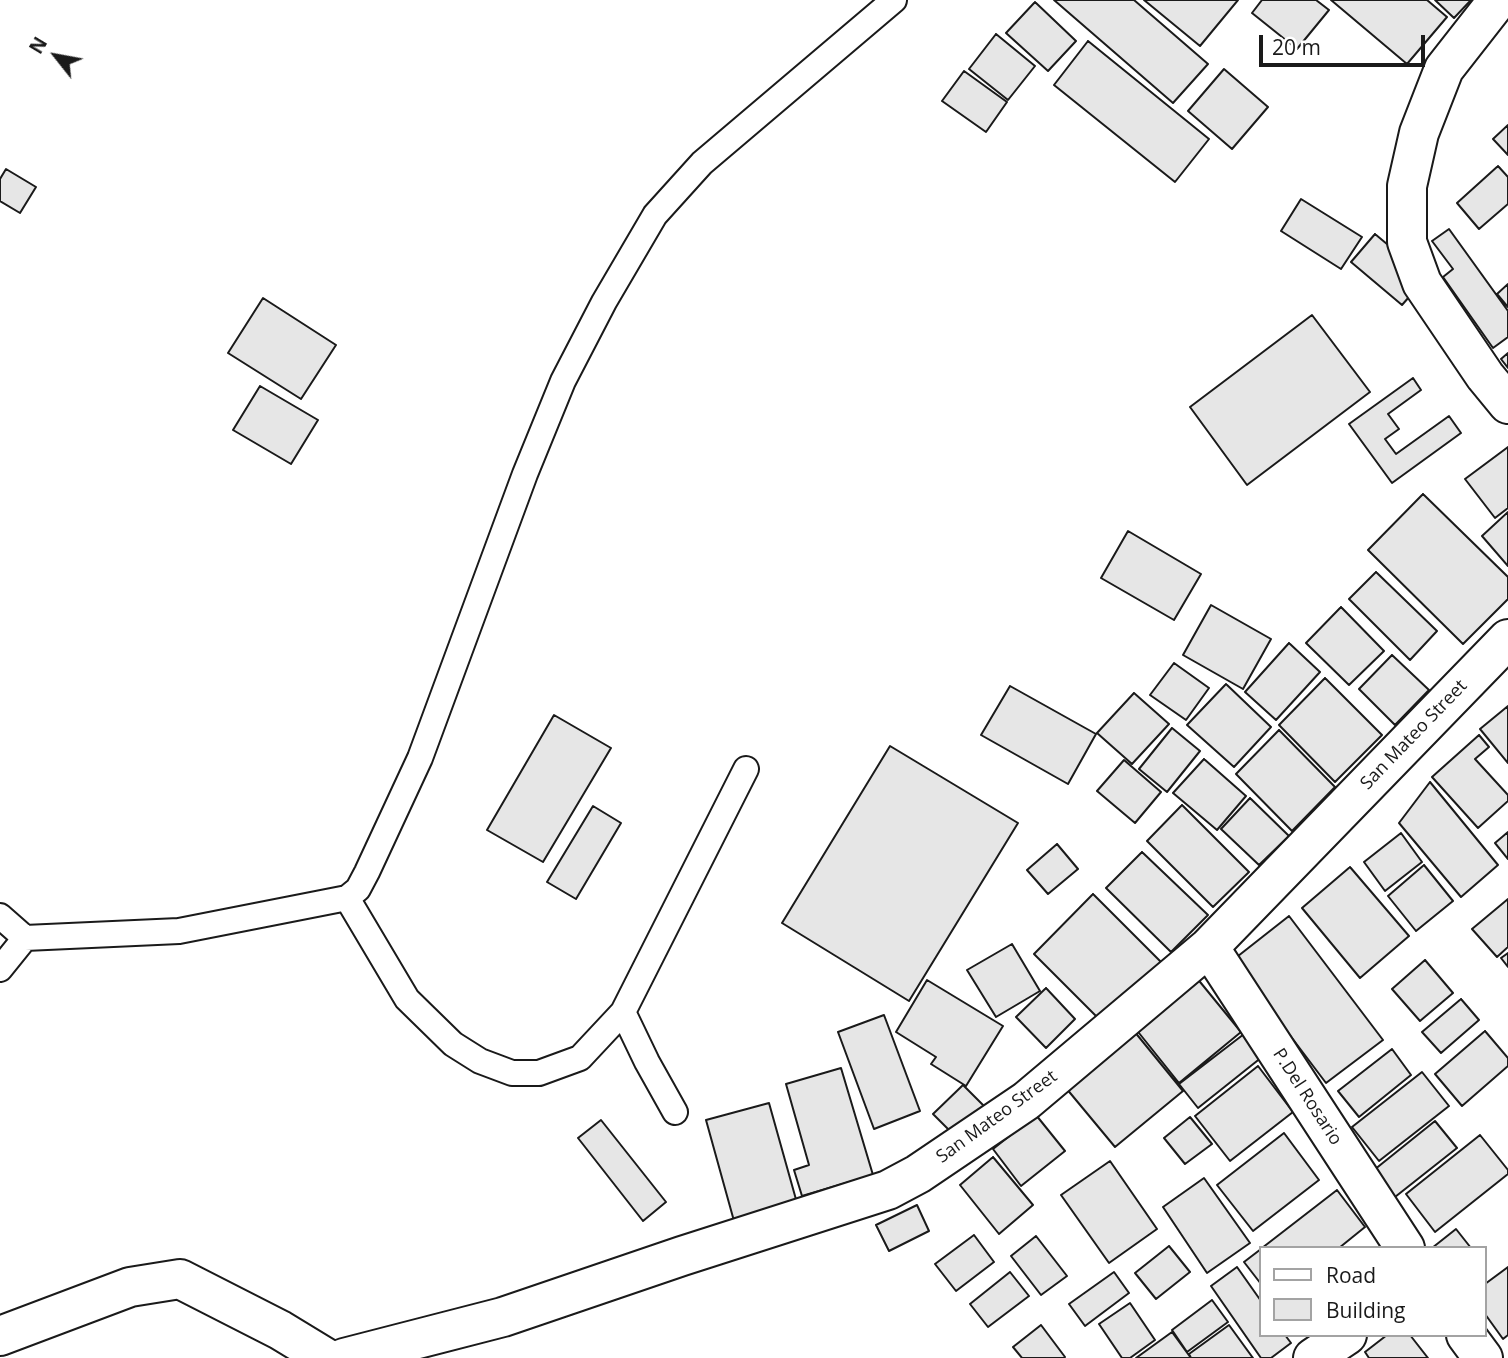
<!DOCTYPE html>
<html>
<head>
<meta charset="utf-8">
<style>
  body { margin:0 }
  #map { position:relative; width:1508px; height:1358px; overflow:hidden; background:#fff; font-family:"Open Sans",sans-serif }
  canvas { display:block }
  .legend { position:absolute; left:1259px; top:1246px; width:228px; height:91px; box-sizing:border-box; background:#fff; border:2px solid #a3a3a3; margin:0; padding:9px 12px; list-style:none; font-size:21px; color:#1a1a1a }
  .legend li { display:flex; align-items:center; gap:14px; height:35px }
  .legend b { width:35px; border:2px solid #a3a3a3 }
  .north { position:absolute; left:21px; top:21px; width:70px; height:70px; -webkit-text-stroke:5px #fff; paint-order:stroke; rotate:301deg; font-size:19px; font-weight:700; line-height:28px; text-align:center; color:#1a1a1a }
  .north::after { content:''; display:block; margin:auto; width:24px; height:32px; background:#1a1a1a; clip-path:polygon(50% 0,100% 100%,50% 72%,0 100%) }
  .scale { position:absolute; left:1259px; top:35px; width:166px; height:32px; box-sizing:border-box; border:4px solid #1a1a1a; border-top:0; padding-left:9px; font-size:21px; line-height:24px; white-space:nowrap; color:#1a1a1a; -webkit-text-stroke:5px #fff; paint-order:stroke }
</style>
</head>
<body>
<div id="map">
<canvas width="1508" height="1358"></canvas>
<ul class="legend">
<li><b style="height:9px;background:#fff"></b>Road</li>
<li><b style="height:19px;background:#e6e6e6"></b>Building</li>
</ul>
<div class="north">N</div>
<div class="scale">20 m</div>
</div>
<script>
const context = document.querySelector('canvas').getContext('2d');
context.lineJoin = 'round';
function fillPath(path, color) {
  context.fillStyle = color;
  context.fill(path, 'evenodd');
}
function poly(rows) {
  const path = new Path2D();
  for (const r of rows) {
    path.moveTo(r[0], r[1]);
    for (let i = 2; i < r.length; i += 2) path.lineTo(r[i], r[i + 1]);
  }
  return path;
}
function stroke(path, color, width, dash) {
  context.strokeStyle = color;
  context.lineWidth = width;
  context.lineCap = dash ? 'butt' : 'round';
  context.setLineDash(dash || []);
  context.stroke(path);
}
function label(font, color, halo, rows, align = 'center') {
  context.font = font + ' "Open Sans",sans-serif';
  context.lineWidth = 5;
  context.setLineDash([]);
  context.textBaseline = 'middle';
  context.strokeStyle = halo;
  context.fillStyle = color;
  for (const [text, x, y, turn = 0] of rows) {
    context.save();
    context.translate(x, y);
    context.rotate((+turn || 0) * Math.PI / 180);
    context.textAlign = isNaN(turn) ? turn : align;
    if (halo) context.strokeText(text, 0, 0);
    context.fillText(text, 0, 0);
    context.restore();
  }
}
const building = poly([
  [1054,0,1134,0,1208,64,1173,103,1054,0],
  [1144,0,1238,0,1200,46,1144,0],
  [1262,0,1316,0,1329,10,1297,49,1252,13,1262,0],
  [1331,0,1427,0,1447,17,1407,64,1331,0],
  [1435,0,1471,0,1454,18,1435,0],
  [1035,2,1076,41,1048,71,1006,33,1035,2],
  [996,34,1035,66,1008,100,969,69,996,34],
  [1088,41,1209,139,1175,182,1054,85,1088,41],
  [1224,69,1268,107,1232,149,1188,111,1224,69],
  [964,71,1007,102,986,132,942,101,964,71],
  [1508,125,1508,155,1493,139,1508,125],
  [1498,166,1508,177,1508,204,1479,229,1457,203,1498,166],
  [6,169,36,187,20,213,0,201,0,179,6,169],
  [1301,199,1362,237,1341,269,1281,231,1301,199],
  [1449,229,1508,311,1508,337,1493,348,1443,277,1453,269,1432,241,1449,229],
  [1375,234,1406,260,1416,289,1402,305,1351,262,1375,234],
  [1508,284,1508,307,1497,294,1508,284],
  [263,298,336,345,301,399,228,353,263,298],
  [1312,315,1370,392,1247,485,1190,407,1312,315],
  [1508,353,1508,368,1501,359,1508,353],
  [1413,378,1421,390,1388,414,1399,429,1385,439,1396,454,1449,416,1461,433,1392,483,1349,424,1413,378],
  [260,386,318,420,291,464,233,430,260,386],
  [1508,447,1508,508,1495,518,1465,479,1508,447],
  [1423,494,1508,577,1508,599,1463,644,1368,550,1423,494],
  [1508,512,1508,566,1482,536,1508,512],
  [1128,531,1201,574,1174,620,1101,578,1128,531],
  [1376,572,1437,631,1410,660,1349,599,1376,572],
  [1211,605,1271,639,1243,689,1183,655,1211,605],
  [1341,607,1384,651,1349,685,1306,643,1341,607],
  [1289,643,1320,672,1276,720,1245,692,1289,643],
  [1392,655,1429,690,1395,725,1359,689,1392,655],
  [1174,663,1209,688,1186,720,1150,695,1174,663],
  [1325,678,1382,735,1335,782,1279,725,1325,678],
  [1226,684,1271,727,1234,767,1187,725,1226,684],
  [1010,686,1096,734,1068,784,981,735,1010,686],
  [1134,693,1169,724,1132,764,1097,733,1134,693],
  [1508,706,1508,763,1480,729,1508,706],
  [554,715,611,748,543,862,487,830,554,715],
  [1172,728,1200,751,1167,792,1139,769,1172,728],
  [1279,730,1335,787,1292,831,1236,774,1279,730],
  [1479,735,1489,747,1475,759,1508,795,1508,801,1478,828,1432,777,1479,735],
  [890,746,1018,823,909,1001,782,923,890,746],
  [1204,759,1246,796,1217,830,1173,793,1204,759],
  [1124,760,1161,792,1135,823,1097,791,1124,760],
  [1430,782,1498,865,1461,897,1399,823,1430,782],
  [1250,798,1289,836,1259,865,1221,829,1250,798],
  [1182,805,1249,872,1213,907,1147,841,1182,805],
  [593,806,621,823,576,899,547,882,593,806],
  [1508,832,1508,859,1495,843,1508,832],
  [1401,833,1422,862,1385,891,1364,862,1401,833],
  [1057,844,1078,869,1048,894,1027,870,1057,844],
  [1142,852,1208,915,1171,952,1106,888,1142,852],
  [1424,865,1453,901,1416,931,1388,896,1424,865],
  [1350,867,1409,936,1360,978,1302,908,1350,867],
  [1093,894,1163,964,1104,1024,1034,954,1093,894],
  [1508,899,1508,947,1497,957,1472,929,1508,899],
  [1289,916,1383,1040,1326,1083,1233,960,1289,916],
  [1012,944,1040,991,996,1017,967,970,1012,944],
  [1508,953,1508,967,1501,958,1508,953],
  [1425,960,1453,993,1420,1021,1392,989,1425,960],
  [1196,977,1241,1032,1179,1083,1135,1028,1196,977],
  [927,980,1003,1026,966,1086,931,1064,936,1057,896,1032,927,980],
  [1046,988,1075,1019,1046,1048,1016,1017,1046,988],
  [1461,999,1479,1020,1441,1053,1422,1032,1461,999],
  [884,1015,920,1111,874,1129,838,1032,884,1015],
  [1134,1031,1183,1091,1115,1147,1066,1088,1134,1031],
  [1485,1031,1508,1058,1508,1066,1462,1106,1435,1074,1485,1031],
  [1244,1034,1262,1057,1198,1108,1179,1084,1244,1034],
  [1392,1049,1411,1075,1359,1117,1338,1091,1392,1049],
  [1258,1066,1293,1112,1230,1161,1195,1116,1258,1066],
  [841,1068,873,1175,802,1196,794,1170,809,1165,786,1084,841,1068],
  [1422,1072,1449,1106,1379,1161,1352,1127,1422,1072],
  [963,1085,984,1106,954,1135,933,1114,963,1085],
  [769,1103,797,1203,734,1221,706,1120,769,1103],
  [1036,1115,1065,1151,1021,1186,993,1149,1036,1115],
  [1190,1117,1212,1144,1185,1164,1164,1138,1190,1117],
  [601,1120,666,1202,643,1221,578,1138,601,1120],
  [1435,1121,1457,1148,1395,1197,1374,1170,1435,1121],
  [1284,1133,1319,1180,1253,1231,1217,1185,1284,1133],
  [1480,1135,1508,1170,1508,1174,1435,1232,1406,1194,1480,1135],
  [993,1157,1033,1205,999,1234,960,1185,993,1157],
  [1110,1161,1157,1229,1109,1263,1061,1195,1110,1161],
  [1204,1178,1250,1243,1207,1273,1163,1207,1204,1178],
  [1337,1190,1365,1227,1339,1248,1262,1248,1337,1190],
  [917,1205,929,1231,889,1251,876,1225,917,1205],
  [1456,1229,1471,1248,1432,1248,1456,1229],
  [974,1235,994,1262,956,1291,935,1264,974,1235],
  [1036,1236,1067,1276,1041,1295,1011,1256,1036,1236],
  [1169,1246,1190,1272,1156,1299,1135,1273,1169,1246],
  [1261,1249,1261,1284,1244,1262,1261,1249],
  [1237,1267,1261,1301,1261,1335,1285,1335,1291,1343,1271,1358,1261,1358,1211,1286,1237,1267],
  [1508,1267,1508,1335,1503,1339,1485,1314,1485,1284,1508,1267],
  [1010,1272,1029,1296,988,1327,970,1304,1010,1272],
  [1114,1272,1129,1293,1085,1326,1069,1304,1114,1272],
  [1212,1300,1228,1322,1187,1352,1172,1330,1212,1300],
  [1130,1303,1155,1340,1130,1358,1122,1358,1099,1324,1130,1303],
  [1041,1325,1065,1357,1064,1358,1022,1358,1013,1347,1041,1325],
  [1229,1325,1253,1358,1191,1358,1189,1354,1229,1325],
  [1172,1332,1191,1358,1136,1358,1172,1332],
  [1387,1335,1410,1335,1428,1358,1369,1358,1365,1352,1387,1335]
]);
fillPath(building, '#e6e6e6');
stroke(building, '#1a1a1a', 2);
const service = poly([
  [347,898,407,999,453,1044,480,1061,512,1073,539,1073,580,1058,623,1012,746,769],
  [0,916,25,938],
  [0,969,25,938,179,931,347,898,358,889,367,872,420,758,525,474,563,381,604,302,655,215,702,163,894,0],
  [623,1012,647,1062,675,1112]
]);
const minor = poly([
  [1498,0,1444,69,1419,133,1407,186,1407,242,1422,283,1485,376,1508,404],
  [1209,947,1405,1248],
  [1466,1335,1483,1358],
  [0,1336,130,1287,180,1279,280,1330,326,1358],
  [344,1358,503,1317,682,1256,888,1190,918,1174,1026,1101,1209,947,1508,639],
  [1313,1358,1347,1335]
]);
stroke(service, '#1a1a1a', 28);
stroke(minor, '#1a1a1a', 42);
stroke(service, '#fff', 24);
stroke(minor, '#fff', 38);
label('18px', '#1a1a1a', '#fff', [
  ["San Mateo Street",1414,735,-46],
  ["P.Del Rosario",1307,1097,57],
  ["San Mateo Street",997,1117,-36]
]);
</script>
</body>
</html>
